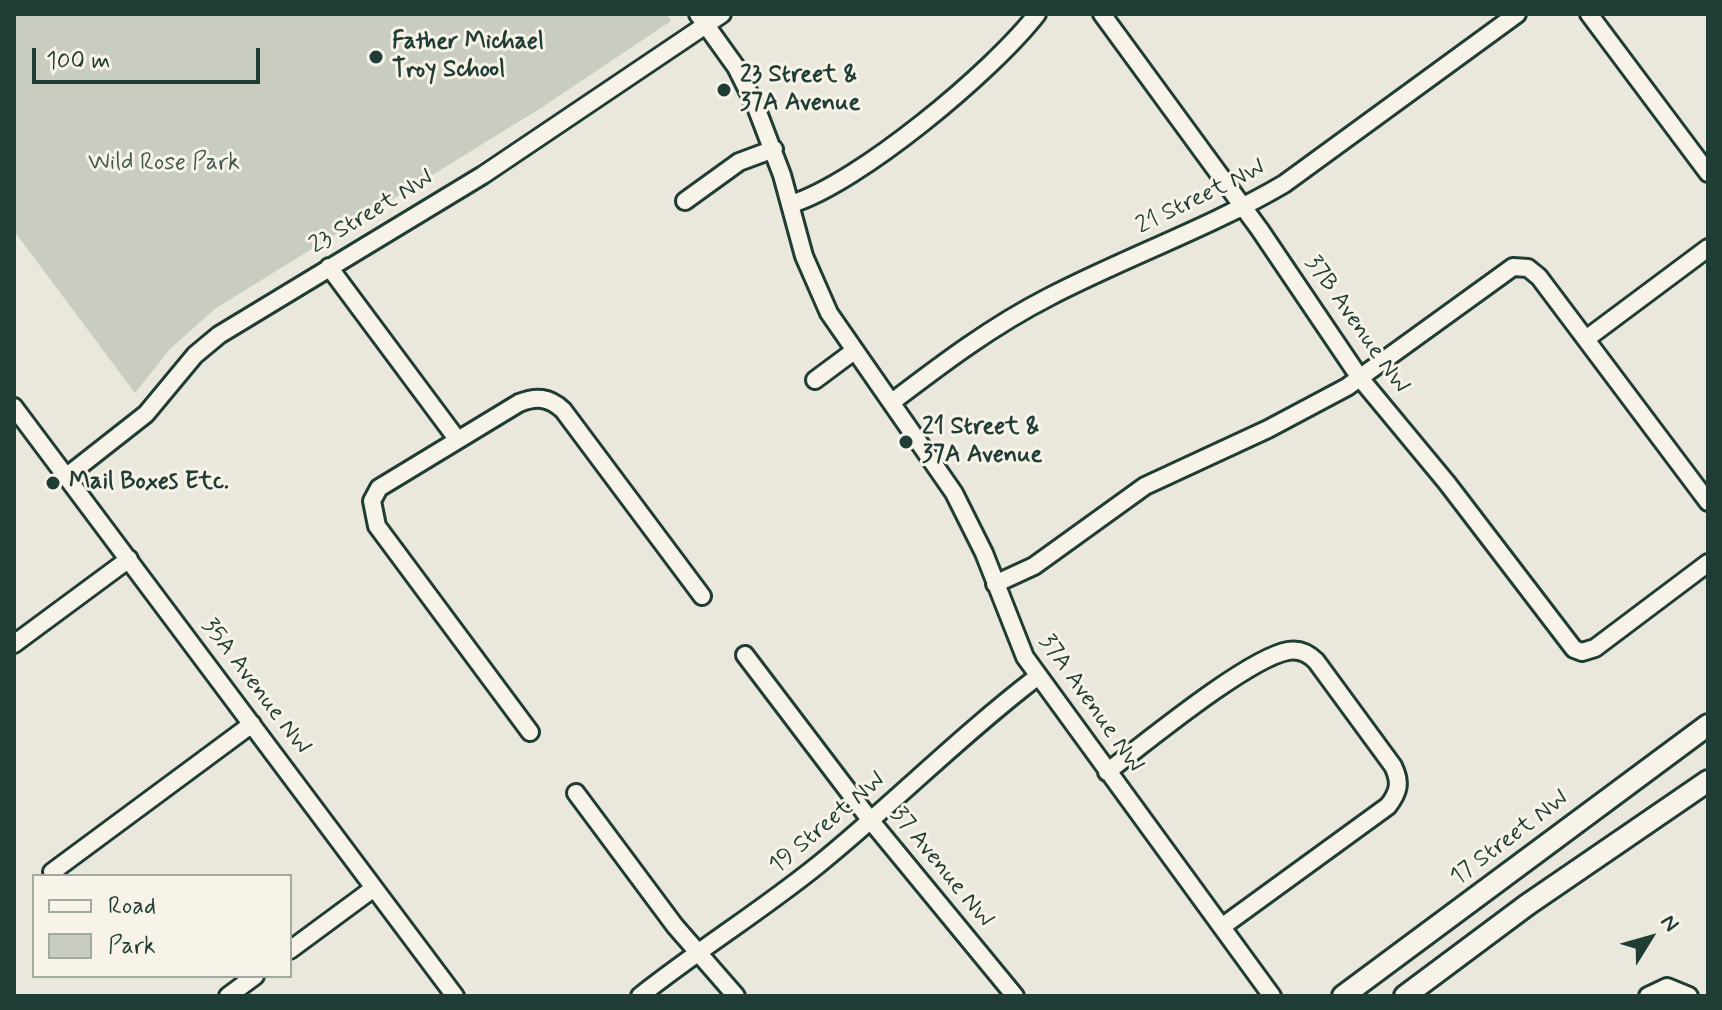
<!DOCTYPE html>
<html>
<head>
<meta charset="utf-8">
<style>
	body { margin:0 }
	#map { position:relative; width:1722px; height:1010px; overflow:hidden; background:#eae8dd; font-family:Mynerve,sans-serif }
	canvas { display:block }
	.frame { position:absolute; inset:0; border:16px solid #1f3d34; pointer-events:none }
	.legend { position:absolute; left:32px; top:874px; width:260px; height:104px; box-sizing:border-box; background:#f7f3e8; border:2px solid #a1aaa0; margin:0; padding:10px 14px; list-style:none; font-size:24px; color:#1f3d34 }
	.legend li { display:flex; align-items:center; gap:16px; height:40px }
	.legend b { width:40px; border:2px solid #a1aaa0 }
	.north { position:absolute; left:1610px; top:898px; width:80px; height:80px; -webkit-text-stroke:6px #f7f3e8; paint-order:stroke; rotate:53deg; font-size:22px; font-weight:700; line-height:32px; text-align:center; color:#1f3d34 }
	.north::after { content:''; display:block; margin:auto; width:28px; height:36px; background:#1f3d34; clip-path:polygon(50% 0,100% 100%,50% 72%,0 100%) }
	.scale { position:absolute; left:32px; top:48px; width:228px; height:36px; box-sizing:border-box; border:4px solid #1f3d34; border-top:0; padding-left:10px; font-size:24px; line-height:28px; white-space:nowrap; color:#1f3d34; -webkit-text-stroke:6px #f7f3e8; paint-order:stroke }
</style>
</head>
<body>
<div id="map">
<canvas width="1722" height="1010"></canvas>
<div class="frame"></div>
<ul class="legend">
<li><b style="height:10px;background:#f7f3e8"></b>Road</li>
<li><b style="height:22px;background:#c8ccc1"></b>Park</li>
</ul>
<div class="north">N</div>
<div class="scale">100 m</div>
</div>
<script>
const context = document.querySelector('canvas').getContext('2d');
context.lineJoin = 'round';
function fill(path, color) {
  context.fillStyle = color;
  context.fill(path, 'evenodd');
}
function stroke(path, color, width, dash) {
  context.strokeStyle = color;
  context.lineWidth = width;
  context.lineCap = dash ? 'butt' : 'round';
  context.setLineDash(dash || []);
  context.stroke(path);
}
function write(font, color, halo, rows, align = 'center') {
  context.font = font + ' Mynerve,sans-serif';
  context.lineWidth = 6;
  context.setLineDash([]);
  context.textBaseline = 'middle';
  context.strokeStyle = halo;
  context.fillStyle = color;
  for (const [text, x, y, turn = 0] of rows) {
    context.save();
    context.translate(x, y);
    context.rotate((+turn || 0) * Math.PI / 180);
    context.textAlign = isNaN(turn) ? turn : align;
    if (halo) context.strokeText(text, 0, 0);
    context.fillText(text, 0, 0);
    context.restore();
  }
}
fill(new Path2D(`
	M14,14H667L671,21L541,108L216,308L170,349L135,393L14,231Z`), '#c8ccc1');
const minor = new Path2D(`
	M698,14L736,67L756,107L782,175L804,256L829,313L954,493L984,553L1025,657L1272,996
	M1102,14L1260,230L1360,378L1447,483L1574,649L1582,652L1595,648L1708,563
	M1589,14L1708,173
	M685,201L739,162L774,149
	M791,204C859,183 992,72 1037,14
	M329,267L457,439
	M1586,339L1708,248
	M815,380L854,351
	M892,402C942,364 992,326 1049,297C1126,257 1209,228 1284,184L1517,14
	M14,407L455,996
	M67,476L146,414L195,355L219,335L483,175L722,14
	M995,584L1034,566L1145,486L1268,429L1347,387L1513,267L1528,268L1539,277L1708,502
	M14,644L129,559
	M745,655L871,821L1015,996
	M530,732L377,526L372,501L379,488L519,403C536,396 549,397 563,410L702,596
	M1107,772C1144,744 1248,658 1288,651C1299,649 1308,653 1316,661L1393,766C1401,782 1399,792 1388,806L1223,926
	M576,793L675,926L736,996
	M52,872L252,724
	M290,950L374,888
	M228,996L255,976
	M640,996C698,950 761,911 818,865C893,804 960,736 1037,677
	M1648,996L1667,987L1689,996`);
const major = new Path2D(`
	M1343,996L1708,725
	M1405,996L1527,905L1708,781`);
stroke(minor, '#1f3d34', 22);
stroke(major, '#1f3d34', 26);
stroke(minor, '#f7f3e8', 16);
stroke(major, '#f7f3e8', 20);
for (const [x, y, r, color] of [
	[376,57,8,"#1f3d34"],
	[724,90,8,"#1f3d34"],
	[906,442,8,"#1f3d34"],
	[53,483,8,"#1f3d34"]
]) {
  const dot = new Path2D();
  dot.arc(x, y, r, 0, 2 * Math.PI);
  context.fillStyle = color;
  context.fill(dot);
  stroke(dot, '#f7f3e8', 3);
}
write('bold 24px', '#1f3d34', '#f7f3e8', [
	["Father Michael",392,43],
	["Troy School",392,71],
	["23 Street &",740,76],
	["37A Avenue",740,104],
	["21 Street &",922,428],
	["37A Avenue",922,456],
	["Mail Boxes Etc.",69,483]
], 'left');
write('24px', '#415a50', '#f7f3e8', [
	["Wild Rose Park",164,164]
]);
write('24px', '#1f3d34', '#f7f3e8', [
	["21 Street NW",1201,198,-26],
	["23 Street NW",372,213,-31],
	["37B Avenue NW",1356,325,55],
	["35A Avenue NW",255,687,53],
	["37A Avenue NW",1090,704,55],
	["19 Street NW",828,824,-40],
	["17 Street NW",1510,839,-37],
	["37 Avenue NW",941,868,51]
]);
</script>
</body>
</html>
